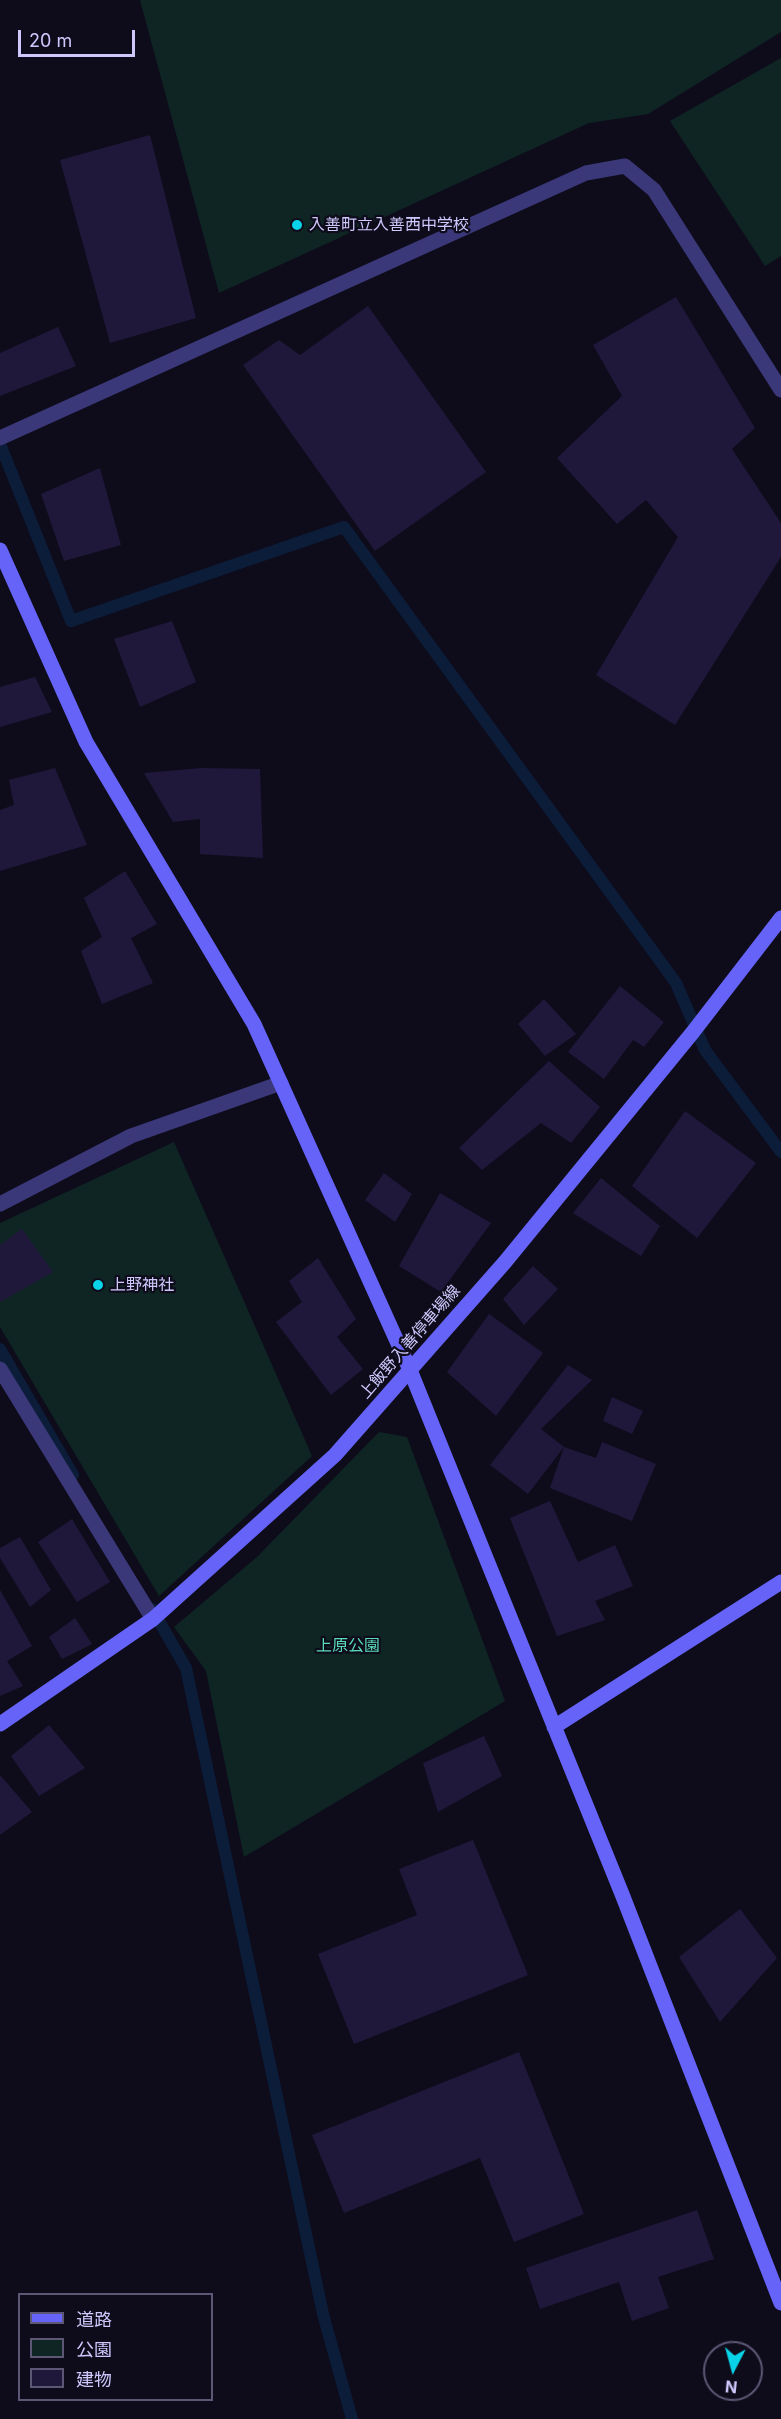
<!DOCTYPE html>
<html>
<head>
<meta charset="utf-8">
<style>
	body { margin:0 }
	#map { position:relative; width:781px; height:2419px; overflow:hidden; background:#0e0c1b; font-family:Inter,"Noto Sans JP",sans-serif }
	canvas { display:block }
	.legend { position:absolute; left:18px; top:2293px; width:195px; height:108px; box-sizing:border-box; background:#0e0c1b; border:2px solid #5b5775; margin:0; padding:8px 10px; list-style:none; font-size:18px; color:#cec8fd }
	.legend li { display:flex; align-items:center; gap:12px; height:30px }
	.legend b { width:30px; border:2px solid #5b5775 }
	.north { position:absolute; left:703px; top:2341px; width:60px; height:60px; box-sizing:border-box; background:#0e0c1b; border:2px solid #5b5775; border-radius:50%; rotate:186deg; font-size:16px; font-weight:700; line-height:24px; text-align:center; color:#cec8fd }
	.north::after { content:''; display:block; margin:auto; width:21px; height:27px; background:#09d3e8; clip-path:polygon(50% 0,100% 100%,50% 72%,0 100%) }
	.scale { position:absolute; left:18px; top:30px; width:117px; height:27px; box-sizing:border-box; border:3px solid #cec8fd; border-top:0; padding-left:8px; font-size:18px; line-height:21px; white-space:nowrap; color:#cec8fd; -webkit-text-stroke:4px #0e0c1b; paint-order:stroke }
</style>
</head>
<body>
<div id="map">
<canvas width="781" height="2419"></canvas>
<ul class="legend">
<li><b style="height:8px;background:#6663f9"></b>道路</li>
<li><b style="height:16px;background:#0f2524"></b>公園</li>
<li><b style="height:16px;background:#1f183b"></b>建物</li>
</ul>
<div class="north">N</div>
<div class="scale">20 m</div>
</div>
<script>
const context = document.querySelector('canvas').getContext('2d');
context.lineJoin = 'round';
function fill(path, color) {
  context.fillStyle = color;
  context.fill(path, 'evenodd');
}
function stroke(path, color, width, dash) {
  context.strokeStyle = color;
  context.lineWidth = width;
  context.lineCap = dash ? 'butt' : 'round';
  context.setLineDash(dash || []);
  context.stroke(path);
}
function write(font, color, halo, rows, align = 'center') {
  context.font = font + ' Inter,"Noto Sans JP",sans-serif';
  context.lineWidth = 4.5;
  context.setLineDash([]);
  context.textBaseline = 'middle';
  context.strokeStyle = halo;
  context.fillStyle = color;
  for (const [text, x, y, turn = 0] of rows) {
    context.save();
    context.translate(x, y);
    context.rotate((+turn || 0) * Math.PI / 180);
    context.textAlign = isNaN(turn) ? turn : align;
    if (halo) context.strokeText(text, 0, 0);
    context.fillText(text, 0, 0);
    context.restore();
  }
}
fill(new Path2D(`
	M140,0H781V32L648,114L589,123L219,293Z
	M781,58V256L765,266L670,121Z
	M174,1142L312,1456L159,1596L0,1327V1223Z
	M379,1432L407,1437L505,1701L244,1857L206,1671L174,1627L257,1557Z`), '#0f2524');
stroke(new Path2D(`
	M0,444L71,621L344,527L676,983L705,1050L781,1152
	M0,1349L73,1475
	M152,1609L186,1668L323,2314L352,2419`), '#0c1d3a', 12);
fill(new Path2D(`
	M150,135L196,318L110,343L60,160Z
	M676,297L755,428L732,449L781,523V557L675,725L596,675L678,537L646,500L617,524L557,458L622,396L593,345Z
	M368,306L486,472L375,551L243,365L279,340L300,355Z
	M58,327L76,366L0,396V353Z
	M100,468L121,545L64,561L41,494Z
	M172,621L196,682L140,707L114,639Z
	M35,677L52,712L0,727V687Z
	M55,768L87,845L0,871V810L14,805L9,780Z
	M201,768L260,769L263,858L200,854V819L173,822L144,773Z
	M125,871L157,924L131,938L153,983L102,1004L81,951L102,937L84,898Z
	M620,986L664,1022L644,1047L633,1040L604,1079L568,1052Z
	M544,999L576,1034L545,1056L518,1024Z
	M549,1061L600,1107L571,1143L541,1123L482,1170L459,1148Z
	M685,1111L756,1163L697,1238L632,1186Z
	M384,1173L412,1194L395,1222L365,1200Z
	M601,1178L660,1226L641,1256L573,1213Z
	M440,1193L491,1223L441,1292L399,1266Z
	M22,1229L53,1272L0,1302V1245Z
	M318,1258L356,1319L337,1337L363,1369L331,1395L276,1322L302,1302L289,1281Z
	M533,1266L558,1289L524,1325L503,1299Z
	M489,1314L543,1353L496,1416L447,1372Z
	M568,1365L592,1380L541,1429L564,1447L528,1494L490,1465Z
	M612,1397L643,1411L632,1434L603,1421Z
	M602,1442L656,1464L632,1521L550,1488L564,1447L596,1458Z
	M550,1501L578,1562L615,1545L633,1586L595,1601L605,1620L557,1636L510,1518Z
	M72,1519L110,1582L77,1602L38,1542Z
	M20,1537L51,1590L30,1607L0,1558V1548Z
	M0,1590L32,1646L7,1661L23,1686L0,1696Z
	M75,1618L92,1644L62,1659L49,1637Z
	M49,1725L85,1768L39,1796L11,1756Z
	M484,1736L502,1776L438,1812L423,1763Z
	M0,1775L32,1812L0,1835Z
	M473,1840L528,1975L354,2044L318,1954L417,1915L399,1869Z
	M740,1909L777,1958L720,2022L679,1957Z
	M519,2052L584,2214L514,2242L480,2158L344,2213L312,2135Z
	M697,2210L714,2259L658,2277L669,2308L632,2321L619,2282L540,2309L526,2268Z`), '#1f183b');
stroke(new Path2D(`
	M0,438L586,173L625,166L654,190L781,390
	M0,1204L131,1136L281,1083
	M0,1369L153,1619`), '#3a3879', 15);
stroke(new Path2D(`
	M0,550L86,742L254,1024L410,1370L622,1894L781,2303
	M0,1724L153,1619L335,1455L505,1262L693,1032L781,918
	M554,1727L781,1582`), '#6663f9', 15);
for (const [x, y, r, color] of [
	[297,225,6,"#09d3e8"],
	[98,1285,6,"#09d3e8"]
]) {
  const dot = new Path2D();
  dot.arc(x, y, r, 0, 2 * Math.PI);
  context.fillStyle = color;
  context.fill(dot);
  stroke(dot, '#0e0c1b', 2);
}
write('16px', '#cec8fd', '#0e0c1b', [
	["入善町立入善西中学校",309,225],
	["上野神社",110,1285]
], 'left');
write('16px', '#cec8fd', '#0e0c1b', [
	["上飯野入善停車場線",410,1342,-49]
]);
write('16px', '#58d9b8', '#0e0c1b', [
	["上原公園",348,1646]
]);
</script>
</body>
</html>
